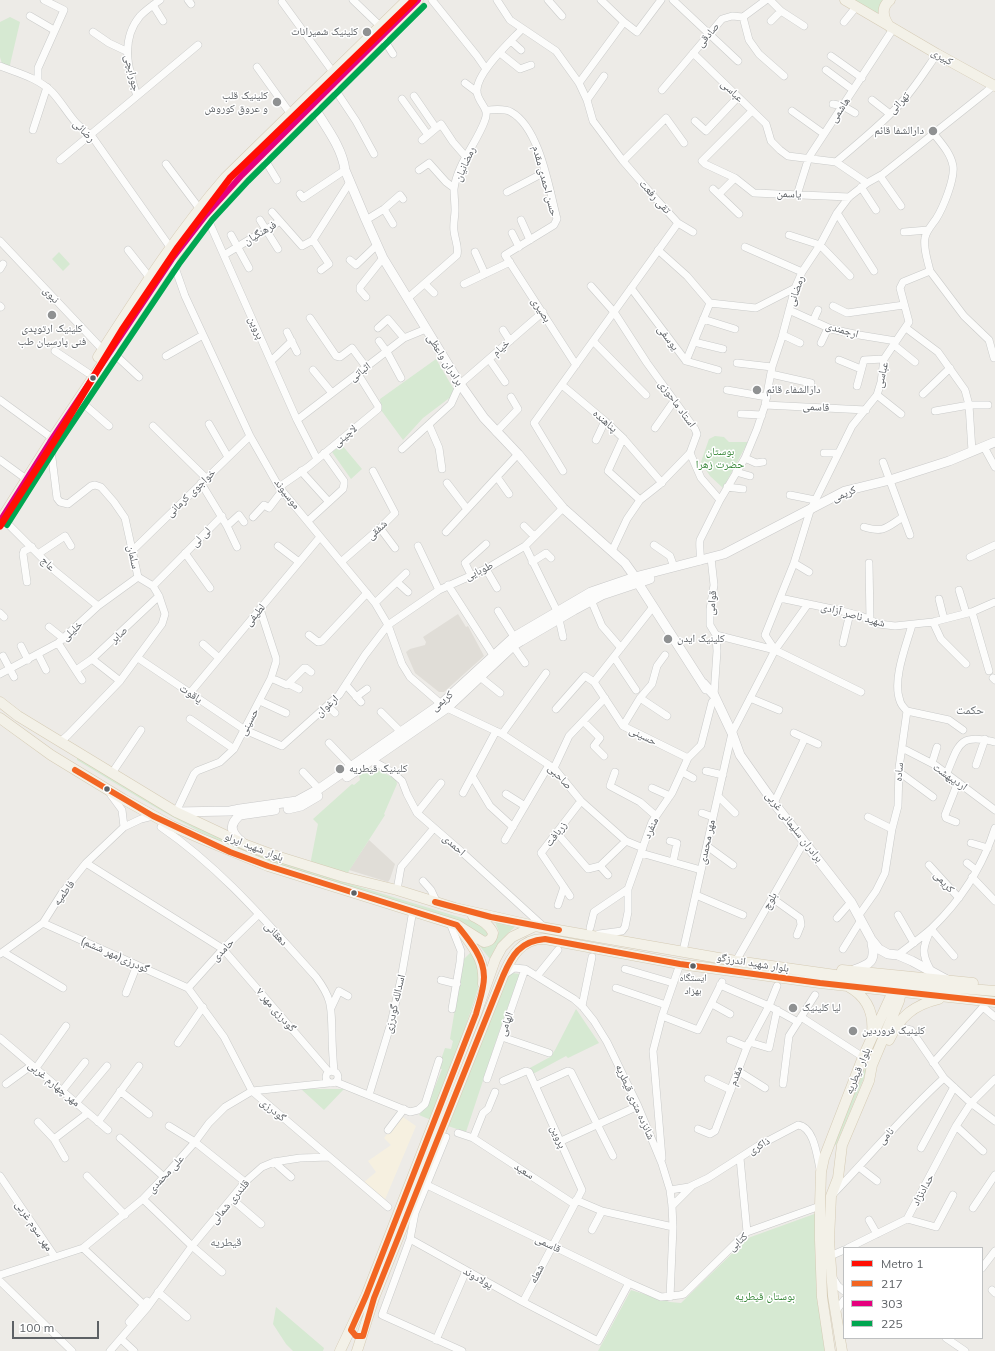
<!DOCTYPE html>
<html>
<head>
<meta charset="utf-8">
<style>
	body { margin:0 }
	#map { position:relative; width:995px; height:1351px; overflow:hidden; background:#edebe7; font-family:Mulish,sans-serif }
	canvas { display:block }
	.legend { position:absolute; left:843px; top:1247px; width:140px; height:92px; box-sizing:border-box; background:#fff; border:1px solid #bec0c1; margin:0; padding:5px 7px; list-style:none; font-size:12px; color:#5d6165 }
	.legend li { display:flex; align-items:center; gap:8px; height:20px }
	.legend b { width:20px; border:1px solid #bec0c1 }
	.scale { position:absolute; left:12px; top:1321px; width:87px; height:18px; box-sizing:border-box; border:2px solid #5d6165; border-top:0; padding-left:5px; font-size:12px; line-height:14px; white-space:nowrap; color:#5d6165; -webkit-text-stroke:3px #fff; paint-order:stroke }
</style>
</head>
<body>
<div id="map">
<canvas width="995" height="1351"></canvas>
<ul class="legend">
<li><b style="height:5px;background:#ff0f04"></b>Metro 1</li>
<li><b style="height:5px;background:#f26522"></b>217</li>
<li><b style="height:5px;background:#e5007d"></b>303</li>
<li><b style="height:5px;background:#00a651"></b>225</li>
</ul>
<div class="scale">100 m</div>
</div>
<script>
const context = document.querySelector('canvas').getContext('2d');
context.lineJoin = 'round';
function fill(path, color) {
  context.fillStyle = color;
  context.fill(path, 'evenodd');
}
function stroke(path, color, width, dash) {
  context.strokeStyle = color;
  context.lineWidth = width;
  context.lineCap = dash ? 'butt' : 'round';
  context.setLineDash(dash || []);
  context.stroke(path);
}
function write(font, color, halo, rows, align = 'center') {
  context.font = font + ' Mulish,"Noto Naskh Arabic",sans-serif';
  context.lineWidth = 3;
  context.setLineDash([]);
  context.textBaseline = 'middle';
  context.strokeStyle = halo;
  context.fillStyle = color;
  for (const [text, x, y, turn = 0] of rows) {
    context.save();
    context.translate(x, y);
    context.rotate((+turn || 0) * Math.PI / 180);
    context.textAlign = isNaN(turn) ? turn : align;
    if (halo) context.strokeText(text, 0, 0);
    context.fillText(text, 0, 0);
    context.restore();
  }
}
fill(new Path2D(`
	M400,1117H403L416,1126L384,1202L363,1183L376,1172L368,1161L391,1145L384,1138Z`), '#f6f0e0');
fill(new Path2D(`
	M458,614L466,627L468,626L484,656L444,692H439L415,673L406,652L410,649L425,645L426,642L423,637Z
	M369,840L395,864L390,879L388,882L349,870Z`), '#e0ddd7');
fill(new Path2D(`
	M854,0H886L881,18Z
	M10,17L20,22L9,69L2,64L0,57V22Z
	M59,252L70,264L63,271L52,259Z
	M436,359L456,393L423,418L403,440L381,410L380,399Z
	M715,436L724,437L729,442H748L723,488L710,476L701,462L709,439Z
	M342,445L362,469L351,479L332,452Z
	M77,756L189,823L235,845L327,877L472,921L491,931L486,937L459,922L433,912C369,893 304,876 242,851C184,827 130,792 77,760Z
	M370,768H374L396,779L397,784L384,814L385,815L347,874L310,865L318,824L313,819L352,784L354,785L360,780L359,775Z
	M495,922L516,926C504,936 496,945 490,959L474,939L495,941L499,932Z
	M471,952L476,961L478,973V989L457,1052L431,1120L419,1115L428,1104L442,1069L438,1068L445,1048L451,1049L453,1041L450,1039L463,960Z
	M512,973L520,974L503,1020L466,1132L448,1126L457,1105L495,1002L505,977Z
	M892,1005L894,1006L836,1145L833,1144Z
	M576,1009L599,1043L568,1058L566,1056L531,1075L528,1069L550,1057L555,1050Z
	M301,1089H344L324,1110Z
	M817,1213L825,1351H598L631,1290L670,1302L681,1303L748,1238Z
	M276,1307L324,1348L323,1351H293L286,1344L273,1324Z`), '#d6e9d2');
const minor = new Path2D(`
	M188,0L191,4
	M353,0L380,26
	M432,0L477,56L486,69
	M497,0L510,20L556,51L579,83L587,100L593,121L623,161L656,199L678,223L693,232
	M548,0L562,16
	M601,0L624,22L637,32L661,0
	M673,0L738,61
	M770,0L781,11L804,26
	M282,2L333,72
	M153,5L163,21
	M30,16L54,30
	M743,17L749,40L759,54L784,76
	M771,21L781,11
	M844,22L856,7
	M93,32L109,43L126,51
	M381,35L393,54
	M511,41L521,50
	M500,53L520,69L531,65
	M693,53L766,124L771,141L780,150L788,156L836,162L867,183
	M831,56L862,78
	M0,66C18,73 38,78 52,92C66,107 73,125 91,135L170,247
	M257,67L290,113
	M826,70L853,90
	M38,81V68L64,10L44,0
	M465,83L477,92
	M579,83L624,22
	M332,85L356,121L374,154
	M662,90L722,19L732,16L743,17L766,0
	M137,96L198,45
	M414,96L436,128
	M402,99L428,135
	M587,100L604,76
	M872,100L890,114
	M833,104L843,106L855,113
	M487,110C494,110 504,108 511,112C540,128 549,189 557,219L554,225L505,255L576,365
	M752,111L702,161L705,164L735,178L754,193L849,197
	M792,111L824,134
	M695,121L706,131L738,97
	M33,130L47,87
	M422,140L441,124L453,142L466,157
	M262,155L277,180
	M60,160L137,96C128,70 120,40 140,16C146,10 153,5 160,0
	M623,161L666,118L684,143
	M836,162C858,143 881,125 900,104C914,89 925,71 937,54
	M166,164L199,208
	M419,170L429,163L446,182L454,188
	M880,176L901,206
	M861,187L876,210
	M713,189L739,214
	M507,192L545,172
	M300,194L303,198L345,170
	M719,194L735,178
	M797,195L809,157L893,29
	M384,209L393,224
	M272,212L302,246L313,240L350,182
	M837,213L874,271
	M206,215L297,420L317,459
	M260,220L278,249
	M366,220L384,209L400,195L403,199
	M521,220L530,240
	M904,232L928,230
	M512,233L519,247
	M231,235L249,268
	M789,235L820,245L850,276
	M313,240L329,264L321,270
	M0,241L103,350
	M745,247L802,272
	M128,250L150,278
	M658,250L687,276L710,303L756,308L795,288
	M475,252L485,274
	M224,255L280,221
	M172,259L185,296L250,436L279,487L375,603L388,625L402,664L410,677L441,704
	M350,260L356,265L377,245
	M0,269L3,264
	M930,271L964,316L989,340
	M425,284L434,293
	M464,284L510,262
	M591,286L614,312L647,363L695,429L697,434L690,453L659,485L640,500L627,519L612,551
	M631,288L686,361L718,370
	M366,297L360,290V287L383,258
	M408,298L457,255C459,247 455,240 454,231C453,224 455,217 455,210C455,203 454,196 454,189C457,164 477,143 485,120C490,108 478,103 477,92C475,74 510,42 522,29
	M0,306L1,307
	M833,306L847,313L904,305
	M789,310L831,329L859,335L896,341
	M310,318L336,356L340,357L352,348L366,367
	M703,319L735,329
	M813,321L818,310
	M378,328L388,319L404,338
	M906,328L938,352L965,390L969,405L972,451
	M503,330L510,341
	M287,332L297,352
	M783,335L800,343
	M989,340L994,358
	M379,341L387,352L401,378
	M593,341L646,395
	M694,342L723,349
	M821,343L828,328
	M894,345L915,362
	M110,350L139,377
	M55,351L88,373
	M166,356L203,335
	M489,359L505,382
	M839,360L861,369
	M271,361L292,341
	M686,361L710,303
	M737,363L772,367
	M313,370L332,393
	M771,374L811,383
	M562,385L605,421L623,438L662,483
	M857,386L864,360L884,359
	M727,390L767,397
	M923,394L950,368
	M877,395L901,414
	M78,399L109,426
	M0,400L48,435
	M765,405L866,410
	M935,411L969,405H988
	M741,414L762,415
	M297,420L404,338L426,329
	M209,424L228,457
	M429,425L439,448L442,469
	M153,426L206,478
	M655,428L674,401
	M496,432L518,409L511,397
	M623,438L608,471L640,500
	M596,440L605,421
	M50,442L57,498L60,502L68,504L91,486L95,485L101,487L114,502L125,518L138,577L153,586L159,596L165,614L162,624L120,681L68,735L60,742
	M984,447L995,467
	M402,449L451,404L460,384L543,312
	M690,453L701,478L720,500
	M824,453H838
	M745,458L756,463L763,462
	M0,460L22,476
	M883,462L910,535
	M301,471L329,502
	M563,471L534,423L678,223
	M736,472L750,476
	M497,477L509,494
	M201,483L227,526L237,547
	M447,483L467,509
	M279,487L308,467L378,409V406L358,374
	M727,487L743,489
	M790,495L815,500
	M253,517L264,505L269,508L282,491
	M2,518L55,571L98,606
	M308,521L343,489L344,484V481L324,453
	M227,526L239,515L244,522
	M524,526L534,536
	M864,527C884,533 886,528 903,517
	M380,528L395,548
	M446,532L518,454
	M654,545L670,556L674,567
	M278,546L299,562
	M418,546L439,590
	M525,546L557,611
	M132,551L250,436
	M185,553L210,588
	M38,554L65,536L71,546
	M970,557L995,545
	M711,558L714,585L710,609V625L716,635L717,651L714,695
	M700,561C701,554 699,547 700,540L720,500L745,458L757,429L765,405L772,367L782,337L795,288L802,272L820,245L837,213L849,197L867,183L883,174L986,92L993,86
	M341,562L380,528L395,513L373,471
	M532,562L546,553L551,558
	M794,563L809,572
	M869,563L870,620
	M486,569L497,588
	M471,575L465,563L486,544
	M27,582L23,554L24,551L32,547
	M397,582L408,592
	M448,585L493,655
	M153,586L222,516
	M959,590L966,613
	M780,598L842,611L861,616L879,624L895,626L933,622L972,612L995,602
	M939,599L944,619
	M591,600L602,626L621,648
	M375,603L406,573
	M498,611L514,637
	M972,612L989,671
	M0,613L4,617
	M559,619L563,637
	M933,622L941,639L966,664
	M49,627L64,639
	M309,635L318,642L322,641L367,593
	M716,635L775,650L861,692
	M58,643L82,680
	M843,643L850,613
	M203,644L219,658
	M21,646L28,660
	M513,646L525,663
	M775,650L765,635L794,563L810,511L852,426L877,395L881,382L884,359L909,322L900,288L903,282L930,271C928,261 923,249 925,238C926,231 932,225 936,219C943,208 955,179 953,166C951,154 942,144 934,134
	M38,654L46,670
	M3,656L14,677
	M614,657L636,690
	M138,658L245,730L282,746L339,695L365,655L388,625L439,590L486,569L525,546L563,508
	M92,659L120,681
	M76,670L92,659L159,596
	M0,674L58,643L98,606L138,577
	M480,677L500,693
	M271,678L287,685L304,668H306L311,672
	M993,678L995,680
	M594,682L653,607
	M289,684L299,689
	M346,685L361,702
	M190,693L320,537
	M356,697L367,689
	M640,698L667,716
	M750,698L779,710
	M260,701L286,713
	M328,706L335,713
	M447,708L502,734L549,765L554,768L581,801L626,841L643,848
	M556,709L585,676L594,682L623,726L688,758
	M907,711L949,720L963,730
	M381,712L401,732
	M190,719L234,749
	M584,722L600,738L594,746L604,756
	M623,726L640,698L652,684L657,666L665,655
	M794,733L818,744
	M502,734L546,673
	M329,743L351,766
	M902,748L935,765L995,810
	M371,760L382,766L393,773L402,781L407,794L417,813L463,853L544,927
	M932,763L937,747
	M976,765L985,739
	M554,768L569,736L605,698
	M706,771L723,775
	M303,772L319,789
	M615,772L610,786L640,802L656,816
	M682,772L693,778
	M899,772L933,797
	M112,773L141,730
	M947,773C959,744 959,733 995,742
	M472,776L490,806L513,827
	M652,788L670,796
	M463,793L496,731
	M506,794L525,806
	M111,795L122,810L124,827
	M718,796L735,813
	M774,803L805,738
	M176,812L194,774L197,771L220,762L234,749L271,678L276,662V658L260,609
	M417,813L441,783
	M702,813L713,817
	M868,817L892,829
	M956,822L946,818L945,815L958,782
	M161,827C221,868 268,924 316,977C333,1000 331,1007 332,1034C332,1046 333,1059 334,1072
	M557,833L588,869L600,866L626,841
	M505,840L549,765
	M670,841L677,843L673,862
	M971,843L988,848
	M707,846L733,865
	M641,853L701,870
	M86,863L223,949L329,1072
	M967,863L976,870
	M929,865L959,898
	M600,866L608,875
	M972,877L995,901
	M423,881L431,890L437,903
	M397,890L401,867L434,828
	M696,895L743,915
	M570,896L541,853L581,801
	M772,898L800,918L801,925L797,935
	M558,905L564,887
	M859,915L876,891L885,873L892,829L898,806L899,768L907,711C904,708 901,705 900,701C892,680 906,646 912,625
	M898,915L914,943
	M837,918L851,902
	M43,923L188,988L224,1037L252,1091L388,1207
	M450,923L461,951L460,962L452,1009
	M590,928L594,912L628,889
	M931,929L954,956
	M599,934L622,931L625,927L628,912V889L649,830L652,822L672,793L688,758L701,745L712,702
	M843,949L861,920
	M683,951L732,733L775,650L808,604
	M3,952L63,988
	M0,954L43,923L62,893L86,863L124,827L141,819L153,816
	M898,955C909,946 921,938 932,928C960,901 983,866 995,828
	M736,961L804,842
	M625,969L673,983
	M930,969C921,953 923,947 930,931
	M504,975L514,968L525,969L574,999L582,1006L594,1021L607,1042L638,1106L662,1164L670,1190L672,1206L673,1227L670,1297
	M537,976L558,950
	M441,980L457,984
	M720,985L769,1006L798,1022
	M188,988L223,949L259,914
	M616,988L666,1005
	M126,993L137,965
	M712,1004L730,1014
	M582,1006L592,957
	M331,1008L339,991L348,996
	M662,1016L698,1030L722,982
	M801,1017L863,1057
	M893,1032L902,1028L911,1030L944,1078L971,1103L995,1121
	M502,1037L549,1053
	M0,1038L108,1130
	M730,1040L747,1047
	M749,1042L769,1048L777,1010
	M178,1043L203,1007
	M933,1063L983,1007L995,1017
	M36,1068L66,1026
	M326 1077a6 6 0 1 1 12 0a6 6 0 1 1-12 0Z
	M738,1071L765,1088
	M487,1079L525,969
	M708,1079L731,1090
	M503,1081L526,1071L529,1072L582,1190L523,1302
	M336,1082L410,1112L418,1110L425,1104L439,1060
	M6,1084L32,1065
	M783,1084L789,1036L815,995
	M535,1086L568,1071L571,1072L613,1156
	M62,1091L85,1062
	M120,1091L149,1114
	M369,1095L391,1023L401,979L413,910
	M76,1103L107,1066
	M38,1122L54,1139
	M98,1122L139,1066
	M169,1126L195,1142L245,1182
	M956,1126L983,1151
	M698,1129L710,1134L715,1131L747,1047L769,1006L777,986
	M388,1130L404,1109
	M458,1133L473,1138L574,1204
	M446,1137L415,1213L410,1239L382,1315L462,1351
	M120,1138L164,1177
	M473,1138L483,1113L488,1109L495,1092
	M559,1142L638,1106
	M921,1148L954,1087
	M65,1158L54,1139L88,1113
	M662,1158L653,1051L662,1016L680,964
	M740,1158L747,1232
	M274,1162L291,1177
	M859,1167L877,1181
	M0,1176L55,1257
	M87,1176L125,1215
	M427,1185L629,1283L661,1297L680,1295L684,1294L747,1232L820,1206
	M670,1190L689,1187L708,1178L758,1146L798,1125C814,1127 817,1156 820,1169
	M834,1193C871,1155 904,1114 944,1078
	M143,1199L192,1246L222,1272
	M232,1199L261,1224
	M576,1200L602,1211L673,1227
	M672,1206L692,1186
	M973,1208L995,1175
	M907,1219L936,1227L953,1195
	M869,1220L877,1234
	M592,1230L602,1211
	M410,1239L523,1302L598,1341L629,1283
	M83,1248L143,1304
	M848,1248L907,1219L956,1126L971,1103L995,1079
	M830,1256L844,1250
	M982,1268L995,1251
	M0,1275L83,1248L143,1199L164,1177L195,1142L209,1123L225,1107L252,1091L329,1083
	M833,1278L838,1286L844,1291
	M0,1281L72,1351
	M992,1290L995,1293
	M158,1292L187,1317
	M836,1311L844,1300
	M129,1322L147,1301
	M946,1338L965,1351
	M121,1339L134,1351
	M436,1340L466,1271
	M110,1351L147,1308L192,1246L245,1182L262,1167L274,1162L300,1158L329,1157`);
const secondary = new Path2D(`
	M312,104C324,125 342,146 345,170L366,220L383,258L460,384L484,418L518,454L563,508L625,563L635,577
	M638,583L706,689
	M703,683L714,695L732,733L740,755L774,803L851,902L871,939L879,949L888,954L898,955L912,961L947,980
	M347,777L447,708L513,646L521,641L574,610L602,595L650,579
	M288,809L301,806L318,796
	M176,812L230,811L240,809L297,801L319,789L441,704L514,637L591,592L635,577L724,554L845,491L890,480L949,461L995,442
	M242,842C231,833 228,825 240,815L275,810
	M854,970C870,964 876,962 872,943`);
const primary = new Path2D(`
	M845,0L937,54L995,86
	M890,27C883,18 880,8 890,0
	M98,357C138,295 177,233 225,178L407,0
	M0,521L50,442L172,259L206,215L242,175L418,0
	M0,702L18,716L176,812L246,845L273,855L344,877L397,890L455,908L535,926L736,961L885,982L995,991
	M0,718L51,755L123,799L172,826L202,839L268,866L457,925L484,942C490,941 492,939 493,933C489,924 481,920 473,916
	M461,930C474,949 485,959 483,984
	M842,970L973,983
	M849,987C867,997 874,1013 872,1033
	M889,1040C900,1016 914,1005 939,999
	M340,1351L366,1296L476,1014L495,960L502,947L512,937L535,926
	M357,1351L374,1298L503,976C511,957 521,938 545,939L680,964L820,983L995,1002
	M830,1351L822,1297L820,1240V1206L821,1172L824,1158L863,1057L890,998L897,986
	M842,1351L833,1296L829,1240L831,1196L838,1178L842,1145L869,1081L872,1065L899,1001L901,992L900,987`);
stroke(minor, '#c9cac9', 8);
stroke(secondary, '#c9c9c9', 10);
stroke(primary, '#d5cbb5', 11);
stroke(minor, '#fcfcfb', 7);
stroke(secondary, '#fcfcfb', 9);
stroke(primary, '#f3f1e8', 10);
stroke(new Path2D(`
	M75,770L153,816L230,852L268,866L457,925C469,940 484,957 484,977C484,989 479,1002 476,1014L366,1296L351,1330L356,1336H363L374,1298L503,976C512,955 520,941 545,939L680,964L820,983L995,1002
	M435,902L491,917L559,930`), '#f26522', 6);
stroke(new Path2D(`
	M0,521L50,442L172,259L206,215L242,175L418,0`), '#e5007d', 6);
stroke(new Path2D(`
	M7,525L57,446L179,264L212,220L248,181L424,6`), '#00a651', 6);
stroke(new Path2D(`
	M0,526L55,440L122,330L178,247L230,178L414,0`), '#ff0f04', 7);
for (const [x, y, r, color] of [
	[367,32,5,"#8f9192"],
	[277,102,5,"#8f9192"],
	[933,131,5,"#8f9192"],
	[52,315,5,"#8f9192"],
	[93,378,3.5,"#5d6165"],
	[757,390,5,"#8f9192"],
	[668,639,5,"#8f9192"],
	[340,769,5,"#8f9192"],
	[107,789,3.5,"#5d6165"],
	[354,893,3.5,"#5d6165"],
	[693,966,3.5,"#5d6165"],
	[793,1008,5,"#8f9192"],
	[853,1031,5,"#8f9192"]
]) {
  const dot = new Path2D();
  dot.arc(x, y, r, 0, 2 * Math.PI);
  context.fillStyle = color;
  context.fill(dot);
  stroke(dot, '#fff', 1.5);
}
write('10px', '#5d6165', '#fff', [
	["ایستگاه",693,978],
	["بهزاد",693,991]
]);
write('11px', '#5d6165', '#fff', [
	["کلینیک شمیرانات",358,32,"right"],
	["کلینیک قلب",268,96,"right"],
	["و عروق کوروش",268,109,"right"],
	["دارالشفا قائم",924,131,"right"],
	["کلینیک ارتوپدی",52,329,"center"],
	["فنی پارسیان طب",52,342,"center"],
	["دارالشفاء قائم",766,390],
	["کلینیک ایدن",677,639],
	["کلینیک قیطریه",349,769],
	["لیا کلینیک",802,1008],
	["کلینیک فروردین",862,1031]
], 'left');
write('11px', '#5d6165', '#fff', [
	["صادقی",708,35,-49],
	["کبیری",942,57,30],
	["جورابچی",132,73,77],
	["عباسی",732,91,44],
	["تهرانی",899,103,-47],
	["هاشمی",840,110,-56],
	["رضائی",84,131,46],
	["رمضانیان",465,164,-66],
	["حسن احمدی مقدم",545,181,75],
	["یاسمن",789,194,2],
	["تقی رفعت",655,197,48],
	["فرهنگیان",260,233,-31],
	["رمضانی",796,291,-71],
	["نبوی",51,295,47],
	["بصیری",541,310,57],
	["پروین",256,328,66],
	["ارجمندی",842,330,16],
	["یوسفی",668,338,53],
	["خیام",501,348,-41],
	["برادران واعظی",445,360,58],
	["اثباتی",360,372,-37],
	["عباسی",882,375,-77],
	["استاد ماحوزی",677,404,54],
	["قاسمی",816,407,3],
	["پناهنده",605,421,41],
	["لاچینی",345,436,-40],
	["خواجوی کرمانی",191,493,-44],
	["موسیوند",287,494,52],
	["کریمی",844,494,-22],
	["شفقی",377,530,-43],
	["لی لی",201,537,-45],
	["سلمان",133,557,78],
	["عاج",48,564,46],
	["طوبایی",479,571,-25],
	["قوامی",712,603,-84],
	["لطیفی",255,615,-50],
	["شهید ناصر آزادی",853,615,15],
	["خلیلی",72,631,-43],
	["صابر",119,635,-43],
	["یاقوت",191,694,34],
	["کریمی",442,701,-40],
	["ارغوان",327,706,-43],
	["حسینی",249,722,-62],
	["حسینی",643,736,27],
	["ساده",899,772,-85],
	["صاحبی",560,777,47],
	["اردیبهشت",950,777,35],
	["برادران سلیمانی غربی",794,827,52],
	["منفرد",651,828,-65],
	["زربافت",556,834,-53],
	["مهر محمدی",707,842,-78],
	["احمدی",454,845,42],
	["بلوار شهید ایرلو",254,847,21],
	["کریمی",944,882,48],
	["فاطمیه",64,893,-53],
	["بلوچ",770,901,-60],
	["دهقانی",276,934,47],
	["حامدی",223,950,-46],
	["گودرزی(مهر ششم)",115,955,24],
	["بلوار شهید اندرزگو",753,963,9],
	["اسدالله گودرزی",395,1004,-77],
	["گودرزی مهر ۷",276,1010,49],
	["الهامی",506,1024,-71],
	["بلوار قیطریه",858,1071,-67],
	["مقدم",736,1076,-70],
	["مهر چهارم غربی",54,1084,40],
	["شانزده متری قیطریه",635,1102,66],
	["گودرزی",273,1110,40],
	["نامی",886,1136,-48],
	["پروین",558,1137,66],
	["ذاکری",759,1146,-31],
	["سعید",524,1171,33],
	["علی محمدی",166,1174,-47],
	["حدادنژاد",923,1190,-62],
	["قلندری شمالی",230,1202,-50],
	["مهر سوم غربی",34,1226,56],
	["کتابی",738,1242,-42],
	["قاسمی",548,1244,26],
	["شعله",537,1274,-63],
	["پولادوند",478,1278,29]
]);
write('11px', '#348535', '#fff', [
	["بوستان",720,452],
	["حضرت زهرا",720,465],
	["بوستان قیطریه",765,1297]
]);
write('12px', '#6e7377', '#fff', [
	["حکمت",970,710],
	["قیطریه",226,1242]
]);
</script>
</body>
</html>
